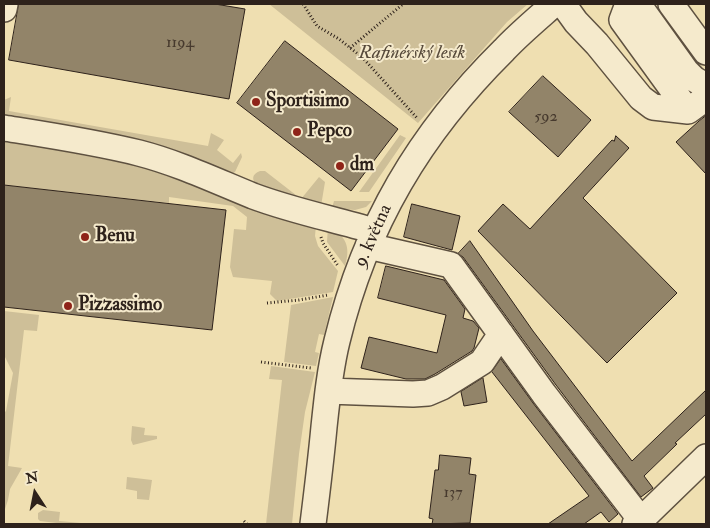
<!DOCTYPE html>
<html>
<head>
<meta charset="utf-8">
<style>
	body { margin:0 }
	#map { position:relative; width:710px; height:528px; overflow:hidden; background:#efdfb1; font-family:"IM FELL Double Pica",serif }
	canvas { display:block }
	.frame { position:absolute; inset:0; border:5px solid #2e221b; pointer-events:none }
	.north { position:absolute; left:10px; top:468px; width:50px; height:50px; -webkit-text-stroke:4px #f5eacc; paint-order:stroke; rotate:349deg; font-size:14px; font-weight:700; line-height:20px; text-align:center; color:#2e221b }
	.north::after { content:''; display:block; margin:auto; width:18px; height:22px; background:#2e221b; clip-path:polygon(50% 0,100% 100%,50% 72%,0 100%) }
</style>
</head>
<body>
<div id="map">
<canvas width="710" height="528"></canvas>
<div class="frame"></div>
<div class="north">N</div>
</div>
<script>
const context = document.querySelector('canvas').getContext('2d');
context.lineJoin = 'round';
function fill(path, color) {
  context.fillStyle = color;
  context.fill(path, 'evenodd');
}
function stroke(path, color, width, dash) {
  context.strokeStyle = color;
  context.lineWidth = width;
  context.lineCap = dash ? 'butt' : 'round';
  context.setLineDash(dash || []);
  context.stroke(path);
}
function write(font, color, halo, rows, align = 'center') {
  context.font = font + ' "IM FELL Double Pica",serif';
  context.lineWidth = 4;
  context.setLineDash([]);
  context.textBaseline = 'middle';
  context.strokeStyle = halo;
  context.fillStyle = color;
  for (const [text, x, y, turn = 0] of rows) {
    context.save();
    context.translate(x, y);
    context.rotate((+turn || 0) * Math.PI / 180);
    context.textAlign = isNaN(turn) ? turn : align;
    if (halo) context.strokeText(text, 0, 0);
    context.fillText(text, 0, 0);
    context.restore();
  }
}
fill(new Path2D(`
	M269,4H528L507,22L418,123Z
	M11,97L9,111L208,146L211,133L224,140L217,150L233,163L241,153L242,157L235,172L232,174L10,120L4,115V100Z
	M400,135L406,138L369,192H359Z
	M4,140L139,166L232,198L316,225L315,236L318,246L338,271L333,292L277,301L270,294L272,281L233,277L230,267L234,229L246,230L247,217L233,206L169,197V203L5,185V180L4,179Z
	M260,171H265L301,199L319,177L325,182L321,206L257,186C251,179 252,174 260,171Z
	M334,201H372L366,207L355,210L332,208Z
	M328,226C346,236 351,246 345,266L327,242Z
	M333,297L324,335L319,334L315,352L319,353L316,366L284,362L291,305Z
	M4,311L39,315L37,331L24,330L8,466L22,468L10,489L8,500L4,512V413L6,411L13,373L4,355Z
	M271,366L315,372L305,412L299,454L292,524H266L282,380L269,379Z
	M132,426L145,428L144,435L157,436V439L133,445L131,440Z
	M127,477L152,480L149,500L137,499V491L126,489Z
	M43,510L60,512L59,521L92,524H65L40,521L38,519V513Z`), '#cebf98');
const building = new Path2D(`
	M19,4H215L245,9L229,99L9,60Z
	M285,41L398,129L351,191L237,103Z
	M543,76L591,120L558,157L509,112Z
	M706,116V174L676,142L699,121Z
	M616,136L629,148L583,198L677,293L607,363L478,231L503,204L530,229L612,140L614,141Z
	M4,185L226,210L212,330L4,307Z
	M412,204L460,216L452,250L404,237Z
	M470,241L533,331L632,461L706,390V414L675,443L677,444L644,476L653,488L641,497L556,385L463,257L458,254Z
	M386,266L444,280L465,309L463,318L473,321L479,328L474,348L472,351L435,374L425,379H406L361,368L369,337L437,353L446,315L378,298Z
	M501,359L533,403L618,514L609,522L601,512L584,524H548L589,496L492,372Z
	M483,378L487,402L464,406L461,392Z
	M440,455L471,458L469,474L476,475L470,523L432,524L433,519L429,518L435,470H438Z`);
fill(building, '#928469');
stroke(building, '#2e221b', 1);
const minor = new Path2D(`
	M563,4L576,22L597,44L641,98L653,107L688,111L706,98
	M628,4L622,20L688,111
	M638,4L686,71L694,79L706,86
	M671,4L706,52
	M4,9L5,4
	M4,128C48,135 95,142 139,153C178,163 216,181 253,196C293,211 334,219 374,231
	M368,246L451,265L544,394L641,520
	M328,391L413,394L428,393L442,387L482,362L501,334
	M313,524C317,492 321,459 324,427C327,398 330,369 337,341C365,225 420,133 504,50C519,34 537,19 554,4
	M635,524L641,520L706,457`);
stroke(minor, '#5e5140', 28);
stroke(new Path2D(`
	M303,4L317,26L339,39L363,58L418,119
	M350,48L403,4
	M321,237L323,243L338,266
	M267,303L299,300L328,295
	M261,362L311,368
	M244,521L247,524`), '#2e221b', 3, [1, 2.5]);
stroke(minor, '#f5eacc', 25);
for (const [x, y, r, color] of [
	[256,102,5,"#8f2418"],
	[297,132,5,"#8f2418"],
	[340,166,5,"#8f2418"],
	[85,237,5,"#8f2418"],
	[68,306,5,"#8f2418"]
]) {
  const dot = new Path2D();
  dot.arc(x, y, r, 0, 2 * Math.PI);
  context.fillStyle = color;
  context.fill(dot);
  stroke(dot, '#f5eacc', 2);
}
write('16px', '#473a2e', null, [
	["1194",180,44],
	["592",546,118],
	["137",453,494]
]);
write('italic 19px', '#56493a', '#f5eacc', [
	["Rafinérský lesík",412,54]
]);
write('bold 19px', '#2e221b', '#f5eacc', [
	["Sportisimo",266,102],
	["Pepco",307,132],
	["dm",350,166],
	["Benu",95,237],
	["Pizzassimo",78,306]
], 'left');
write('19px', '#2e221b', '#f5eacc', [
	["9. května",374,236,-66]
]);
</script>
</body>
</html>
